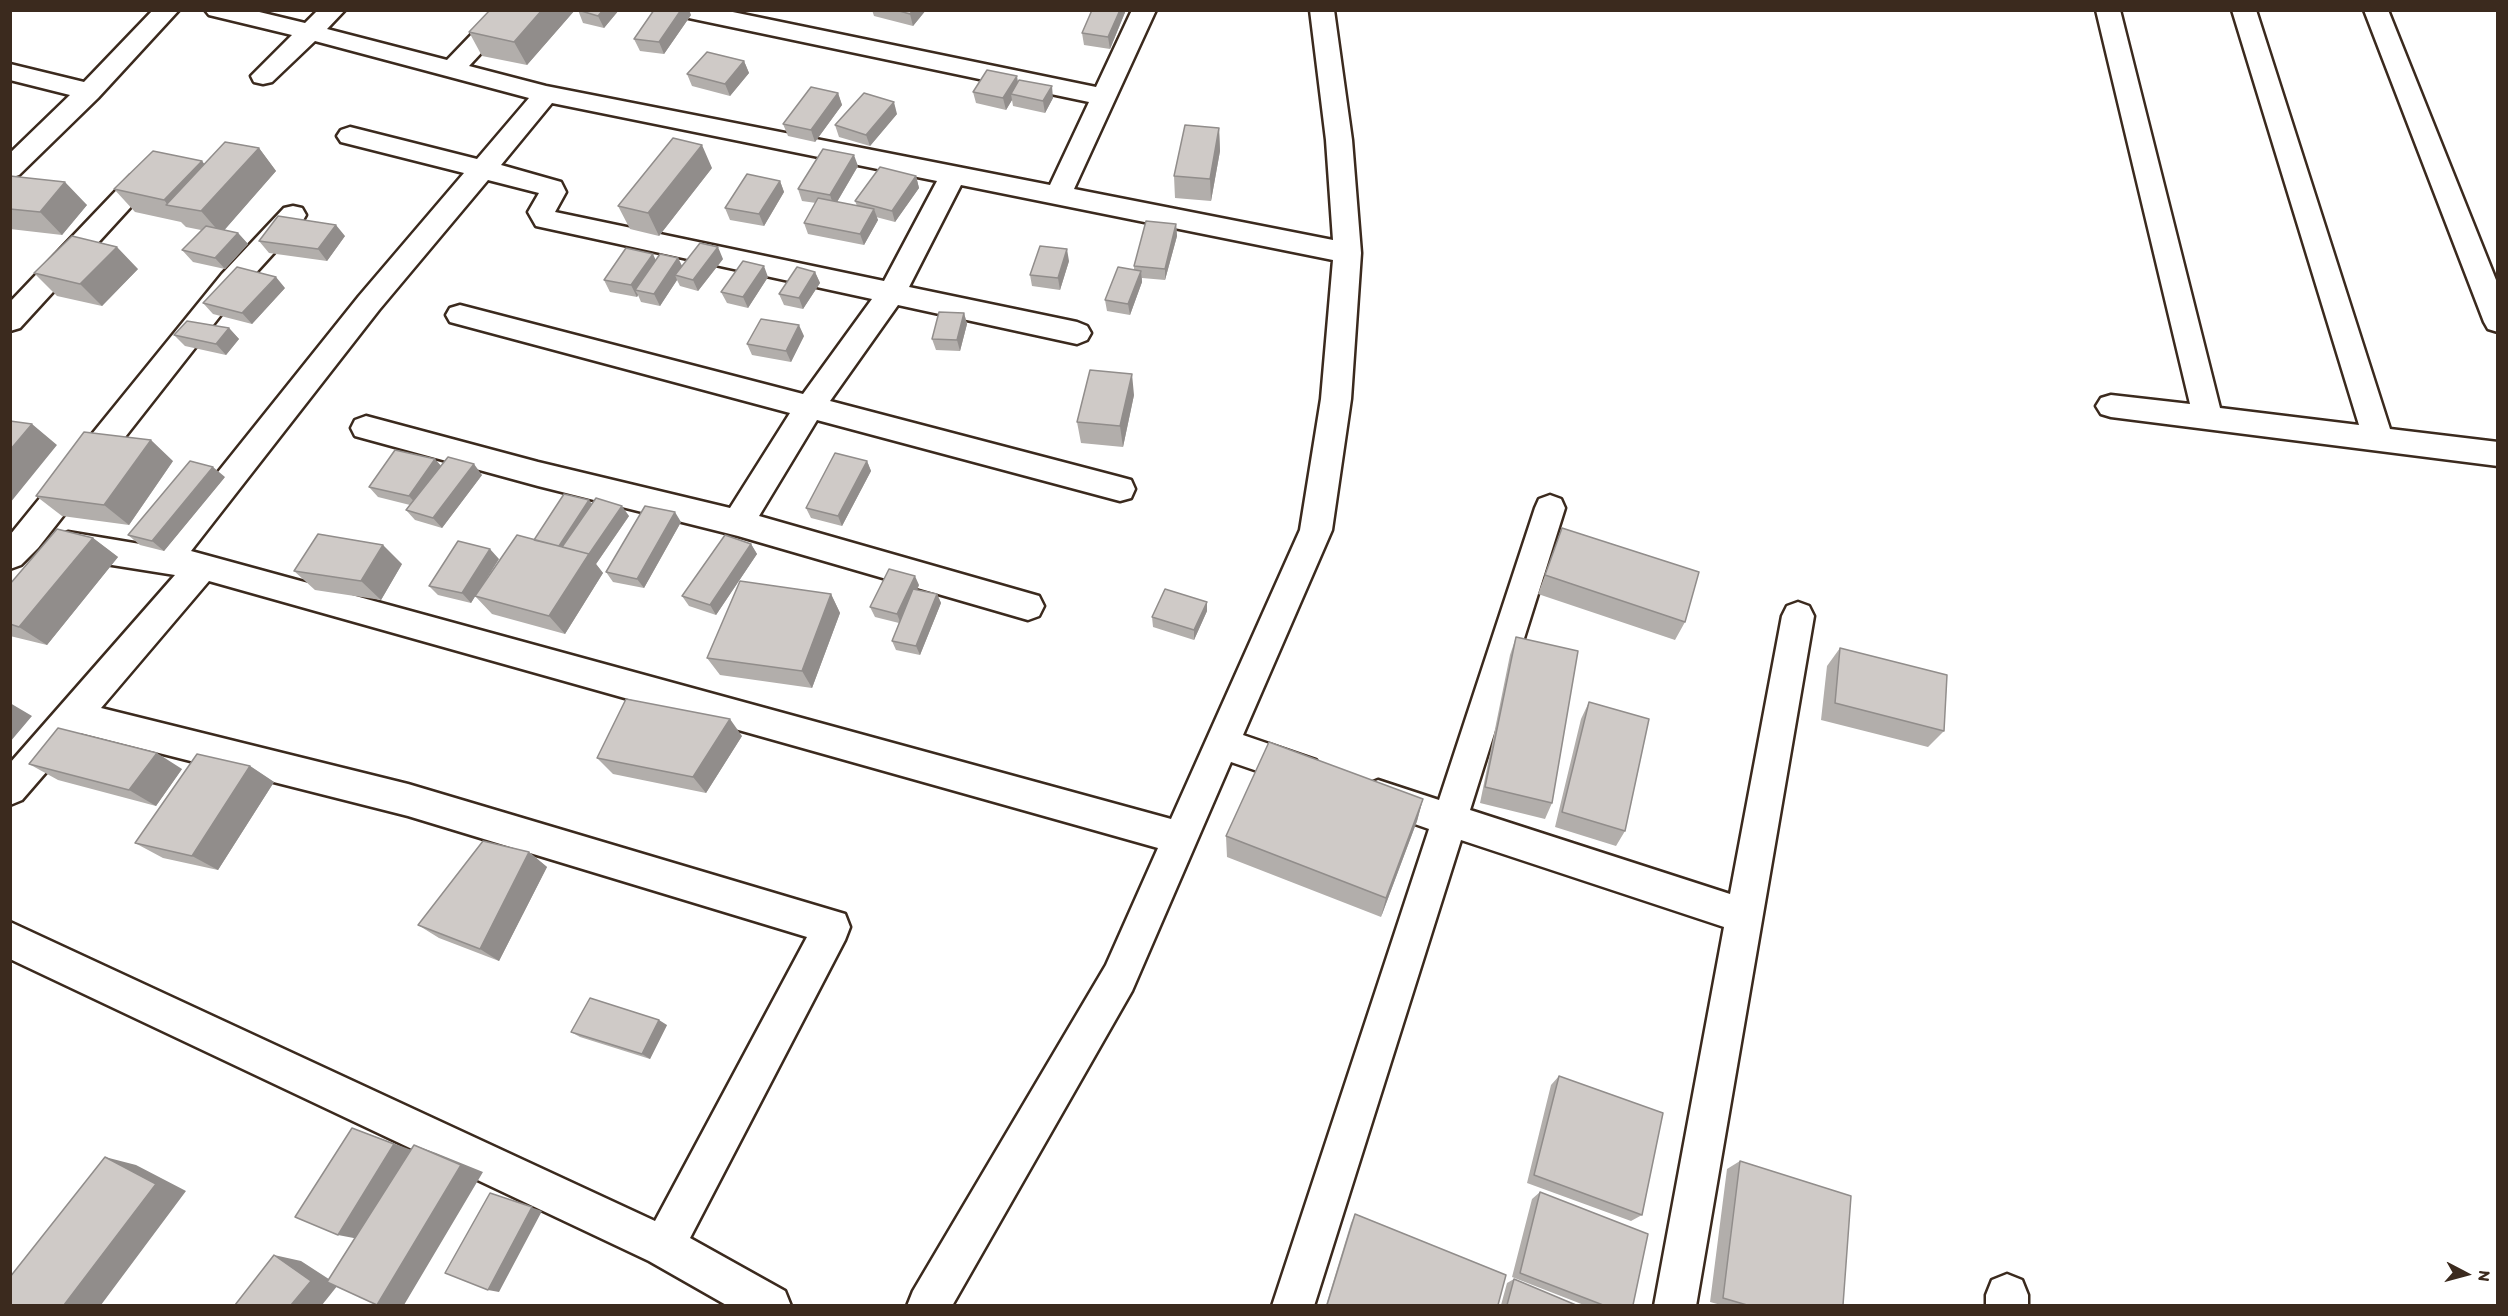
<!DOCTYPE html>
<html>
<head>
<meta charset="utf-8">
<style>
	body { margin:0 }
	#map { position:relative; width:2508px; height:1316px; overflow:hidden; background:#fff; font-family:Itim,sans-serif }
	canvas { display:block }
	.frame { position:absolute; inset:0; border:12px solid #3b2a1e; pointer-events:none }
	.north { position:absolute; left:2436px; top:1244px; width:60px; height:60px; -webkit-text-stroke:4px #fff; paint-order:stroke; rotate:96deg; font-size:16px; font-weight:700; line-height:24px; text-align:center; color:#3b2a1e }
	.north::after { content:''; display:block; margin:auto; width:21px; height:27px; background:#3b2a1e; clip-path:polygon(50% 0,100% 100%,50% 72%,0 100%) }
</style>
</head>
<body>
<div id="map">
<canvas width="2508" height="1316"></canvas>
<div class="frame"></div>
<div class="north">N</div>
</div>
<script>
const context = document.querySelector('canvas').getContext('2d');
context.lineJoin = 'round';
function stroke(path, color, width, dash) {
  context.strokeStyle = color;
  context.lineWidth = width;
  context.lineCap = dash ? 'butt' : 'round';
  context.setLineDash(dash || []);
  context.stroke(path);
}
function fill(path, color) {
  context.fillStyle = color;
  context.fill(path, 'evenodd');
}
const minor = new Path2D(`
	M153,10H179L98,98L19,175L10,178V153L70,95L10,80V64L84,82Z
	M205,10H251L305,23L318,10H345L327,29L447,60L495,10H521L469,66L546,86L1050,185L1089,102L684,17L676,15L672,10H723L1096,87L1132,10H1156L1074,189L1333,240L1326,140L1310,10H1334L1352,140L1361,253L1351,399L1332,530L1243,735L1316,760L1321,771L1316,782L1304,787L1231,762L1132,991L952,1306H907L913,1291L1106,965L1158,848L209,581L101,708L408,784L845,914L850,927L845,940L690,1238L785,1291L791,1306H728L649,1261L10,959V922L655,1221L807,937L408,816L80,733L22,800L10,805V763L175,575L68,558L57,554L52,545L57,536L68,532L158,547L359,296L464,173L341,142L337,136L341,130L350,127L477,159L529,98L315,41L272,82L263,84L254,82L251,76L292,35L209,15ZM552,103L937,181L884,281L555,212L566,192L561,182L501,165ZM488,180L539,193L528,212L536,226L872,299L803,394L460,305L450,308L446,315L450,322L790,413L730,508L538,462L366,416L355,420L351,428L355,436L538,486L738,536L1028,620L1039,616L1044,606L1039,596L759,516L817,420L1120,501L1131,498L1135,489L1131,480L1120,477L830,401L898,305L1077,344L1087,340L1091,333L1087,326L1077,322L909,287L961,185L1333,260L1321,399L1300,530L1171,819L191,551L379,310Z
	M2096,10H2120L2220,408L2359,425L2232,10H2256L2390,429L2498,442V466L2111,417L2101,414L2096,406L2101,398L2111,395L2190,404Z
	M2364,10H2388L2498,285V332L2488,329L2484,322Z
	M140,172L149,175L153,181L149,187L20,328L10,331V302L131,175Z
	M293,206L302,208L306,215L302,222L242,288L38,548L21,565L10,569V535L222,274L284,208Z
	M1550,495L1561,499L1565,508L1470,810L1730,894L1782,616L1787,606L1798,602L1809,606L1814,616L1696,1306H1654L1724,927L1461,840L1314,1306H1272L1429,829L1366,807L1361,796L1366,785L1378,780L1439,800L1535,508L1539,499Z
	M2007,1274L2022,1280L2028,1295V1306H1986V1295L1992,1280Z`);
stroke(minor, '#3b2a1e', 5);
fill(minor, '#fff');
fill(new Path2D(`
	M575,10L527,65L482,56L469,32Z
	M578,10H619L604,28L583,23Z
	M872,10H926L913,26L874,16Z
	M1092,10H1126L1110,49L1084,45L1082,33Z
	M691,15L664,54L640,51L634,39Z
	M744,61L749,73L730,96L692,86L687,74Z
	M1018,82L1053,98L1045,113L1013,106L1012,100L1006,110L976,103L973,92Z
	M838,93L842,105L815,142L788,136L783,124Z
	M897,114L870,146L839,137L835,125Z
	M1219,128L1220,151L1211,201L1175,198L1174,176Z
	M259,148L276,171L224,230L238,233L248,244L225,269L193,262L182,250L201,230L186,227L181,222L135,212L114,189L202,161L204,164Z
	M858,166L837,202L857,206L855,201L916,176L919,188L895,222L876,217L878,220L864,245L808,234L804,223L816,203L802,201L798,189Z
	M712,168L659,236L630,229L618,206Z
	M10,176L87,205L62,235L10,229Z
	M780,181L784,192L764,226L730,220L725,208Z
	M1176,224L1177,236L1165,280L1142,278V282L1130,315L1107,311L1105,300L1134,270V266Z
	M345,236L327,261L269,253L259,241Z
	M678,258L682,266L723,259L698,291L680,286L677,280L660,306L641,302L638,295L637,297L610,292L604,280L656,261Z
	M1069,261L1060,290L1032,286L1030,275Z
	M138,269L102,306L57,296L34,273Z
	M815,272L820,283L803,309L784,305L779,294Z
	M768,277L748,308L727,303L721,292Z
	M285,288L252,324L213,314L203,303Z
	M964,313L967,324L960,351L936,350L932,339Z
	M229,328L239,339L226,355L185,346L174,335Z
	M804,336L791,362L752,355L747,344Z
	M1134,395L1123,447L1081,443L1077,422Z
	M173,461L129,525L62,516L36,496Z
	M867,461L871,471L842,526L811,518L806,508Z
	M441,465L482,475L442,528L415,520L406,510L410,505L378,497L369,487Z
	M225,477L164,551L140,545L128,535Z
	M592,504L629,516L596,564L603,573L565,634L492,614L475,596L471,603L438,595L429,586L499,559L479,590L534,540Z
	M681,522L644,588L613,582L606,572Z
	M1562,528L1685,622L1675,640L1538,594Z
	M93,538L118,557L47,645L10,636V584Z
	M751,544L757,554L716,615L689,606L682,596Z
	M402,564L381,600L315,590L294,571Z
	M919,585L917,590L937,594L941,603L920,655L896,650L892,641L899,623L875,617L870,607Z
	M831,594L840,613L812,688L720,675L707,658Z
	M1207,611L1194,640L1153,627L1152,617Z
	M1516,637L1552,803L1545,819L1480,803L1510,655Z
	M1840,648L1944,731L1928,747L1821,720L1827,666Z
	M1589,702L1625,831L1616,846L1555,827L1581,719Z
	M742,736L706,793L613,774L597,758Z
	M29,764L182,769L156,806L58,780Z
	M250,766L274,782L218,870L163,858L135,843Z
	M1423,799L1417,821L1381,917L1227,857L1226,836Z
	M529,852L547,867L499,961L439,938L418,925Z
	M667,1025L650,1059L580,1037L571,1032Z
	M1559,1076L1642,1215L1631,1221L1527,1183L1551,1085Z
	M1740,1161L1843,1305H1721L1710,1302L1727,1169Z
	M1540,1192L1633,1305H1584L1512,1277L1532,1199Z
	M1355,1214L1498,1305H1326L1351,1223Z
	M1514,1279L1576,1305H1501L1507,1283Z`), '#b2aeab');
fill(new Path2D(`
	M542,10H575L527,65L514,42Z
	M603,10H619L604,28L598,16Z
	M681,10H689L691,15L664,54L659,42Z
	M913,10H926L913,26L910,14Z
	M1120,10H1126L1110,49L1108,37Z
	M744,61L749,73L730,96L725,84Z
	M1017,76L1019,88L1011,94L1012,100L1006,110L1003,98Z
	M1052,86L1053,98L1045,113L1043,101Z
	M838,93L842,105L815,142L811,130Z
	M894,102L897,114L870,146L866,135Z
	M1219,128L1220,151L1211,201L1210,179Z
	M702,145L712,168L659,236L648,213Z
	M259,148L276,171L221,234L201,211Z
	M854,155L858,166L834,207L830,195Z
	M202,161L220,184L168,205L164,200Z
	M916,176L919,188L895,222L892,211Z
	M780,181L784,192L764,226L759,214Z
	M65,182L87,205L62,235L40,212Z
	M874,209L878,220L864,245L860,234Z
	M1176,224L1177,236L1165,280V269Z
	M336,225L345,236L327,261L318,249Z
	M238,233L248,244L225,269L215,258Z
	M117,247L138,269L102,306L80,284Z
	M718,247L723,259L698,291L693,280Z
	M1067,249L1069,261L1060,290L1058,278Z
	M653,254L658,265L635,290L638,295L637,297L631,285Z
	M678,258L684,270L675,275L677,280L660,306L654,294Z
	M764,266L768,277L748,308L743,297Z
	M1141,271L1142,282L1130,315L1128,304Z
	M815,272L820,283L803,309L799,298Z
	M276,277L285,288L252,324L242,313Z
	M964,313L967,324L960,351L957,340Z
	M799,325L804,336L791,362L786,351Z
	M229,328L239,339L226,355L216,344Z
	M1132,374L1134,395L1123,447L1120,426Z
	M32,424L57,445L10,503V450Z
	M151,440L173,461L129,525L104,505Z
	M435,459L444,469L418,506L409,496Z
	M867,461L871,471L842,526L838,516Z
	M474,464L482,475L442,528L433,518Z
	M213,467L225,477L164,551L152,541Z
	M589,500L596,510L570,551H556Z
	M622,506L629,516L596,564L603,573L565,634L549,616L589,554Z
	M675,512L681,522L644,588L637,579Z
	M93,538L118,557L47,645L19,627Z
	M751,544L757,554L716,615L710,605Z
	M383,545L402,564L381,600L361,581Z
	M490,549L499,559L471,603L462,593Z
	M915,576L919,585L901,624L897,614Z
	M831,594L840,613L812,688L802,671Z
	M937,594L941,603L920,655L916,646Z
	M1207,602V611L1194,640V630Z
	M10,703L32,716L10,742Z
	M730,719L742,736L706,793L693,777Z
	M157,753L182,769L156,806L129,790Z
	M250,766L274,782L218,870L192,856Z
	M1423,799L1417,821L1381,917L1386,898Z
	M529,852L547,867L499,961L480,949Z
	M659,1020L667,1025L650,1059L642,1054Z
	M352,1128L417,1152L364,1240L338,1235Z
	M414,1145L436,1153L483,1172L404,1305H377Z
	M105,1157L136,1165L186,1191L101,1305H64Z
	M490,1193L542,1211L499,1292L488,1290Z
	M274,1255L301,1261L338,1285L322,1305H291Z`), '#918d8b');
const building = new Path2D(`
	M490,10H542L514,42L469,32Z
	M578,10H603L598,16Z
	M654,10H681L659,42L634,39Z
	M896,10H913L910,14Z
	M1092,10H1120L1108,37L1082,33Z
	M707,52L744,61L725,84L687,74Z
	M987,70L1017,76L1003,98L973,92Z
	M1019,80L1052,86L1043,101L1011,94Z
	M811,87L838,93L811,130L783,124Z
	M864,93L894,102L866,135L835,125Z
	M1185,125L1219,128L1210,179L1174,176Z
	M673,138L702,145L648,213L618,206Z
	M225,142L259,148L201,211L166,205Z
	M823,149L854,155L830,195L798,189Z
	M153,151L202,161L164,200L114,189Z
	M880,167L916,176L892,211L855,201Z
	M747,174L780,181L759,214L725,208Z
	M10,176L65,182L40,212L10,209Z
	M818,198L874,209L860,234L804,223Z
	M278,216L336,225L318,249L259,241Z
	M1146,221L1176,224L1165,269L1134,266Z
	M206,226L238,233L215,258L182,250Z
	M72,236L117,247L80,284L34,273Z
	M700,243L718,247L693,280L675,275Z
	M1040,246L1067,249L1058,278L1030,275Z
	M626,248L653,254L631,285L604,280Z
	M660,254L678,258L654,294L635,290Z
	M743,261L764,266L743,297L721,292Z
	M237,267L276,277L242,313L203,303Z
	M797,267L815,272L799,298L779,294Z
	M1118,267L1141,271L1128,304L1105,300Z
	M939,312L964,313L957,340L932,339Z
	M761,319L799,325L786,351L747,344Z
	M187,321L229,328L216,344L174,335Z
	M1090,370L1132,374L1120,426L1077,422Z
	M10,421L32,424L10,450Z
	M84,432L151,440L104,505L36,496Z
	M395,450L435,459L409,496L369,487Z
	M835,453L867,461L838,516L806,508Z
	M448,457L474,464L433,518L406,510Z
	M190,461L213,467L152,541L128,535Z
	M564,494L589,500L559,546L534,540Z
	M596,498L622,506L587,557L589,554L562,547Z
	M645,506L675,512L637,579L606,572Z
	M1562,528L1699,572L1685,622L1545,575Z
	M57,529L93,538L19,627L10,624V584Z
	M318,534L383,545L361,581L294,571Z
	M517,535L589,554L549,616L475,596Z
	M725,535L751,544L710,605L682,596Z
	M458,541L490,549L462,593L429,586Z
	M889,569L915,576L897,614L870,607Z
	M740,581L831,594L802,671L707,658Z
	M913,589L937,594L916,646L892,641Z
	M1165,589L1207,602L1194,630L1152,617Z
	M1516,637L1578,651L1552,803L1485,787Z
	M1840,648L1947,675L1944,731L1835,703Z
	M626,699L730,719L693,777L597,758Z
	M1589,702L1649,719L1625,831L1562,812Z
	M58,728L157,753L129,790L29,764Z
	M1269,742L1423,799L1386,898L1226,836Z
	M197,754L250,766L192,856L135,843Z
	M483,841L529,852L480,949L418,925Z
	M590,998L659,1020L642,1054L571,1032Z
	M1559,1076L1663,1113L1642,1215L1534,1175Z
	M352,1128L394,1144L338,1235L295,1217Z
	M414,1145L461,1165L377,1305L327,1282Z
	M105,1157L156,1184L64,1305H10V1277Z
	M1740,1161L1851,1196L1843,1305H1747L1723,1298Z
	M1540,1192L1648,1234L1633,1305H1603L1520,1273Z
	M490,1193L532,1207L488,1290L445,1273Z
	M1355,1214L1506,1275L1498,1305H1327Z
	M274,1255L311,1281L291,1305H235Z
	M1514,1279L1576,1305H1507Z`);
fill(building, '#cfcac7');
stroke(building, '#918d8b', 1.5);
</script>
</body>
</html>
